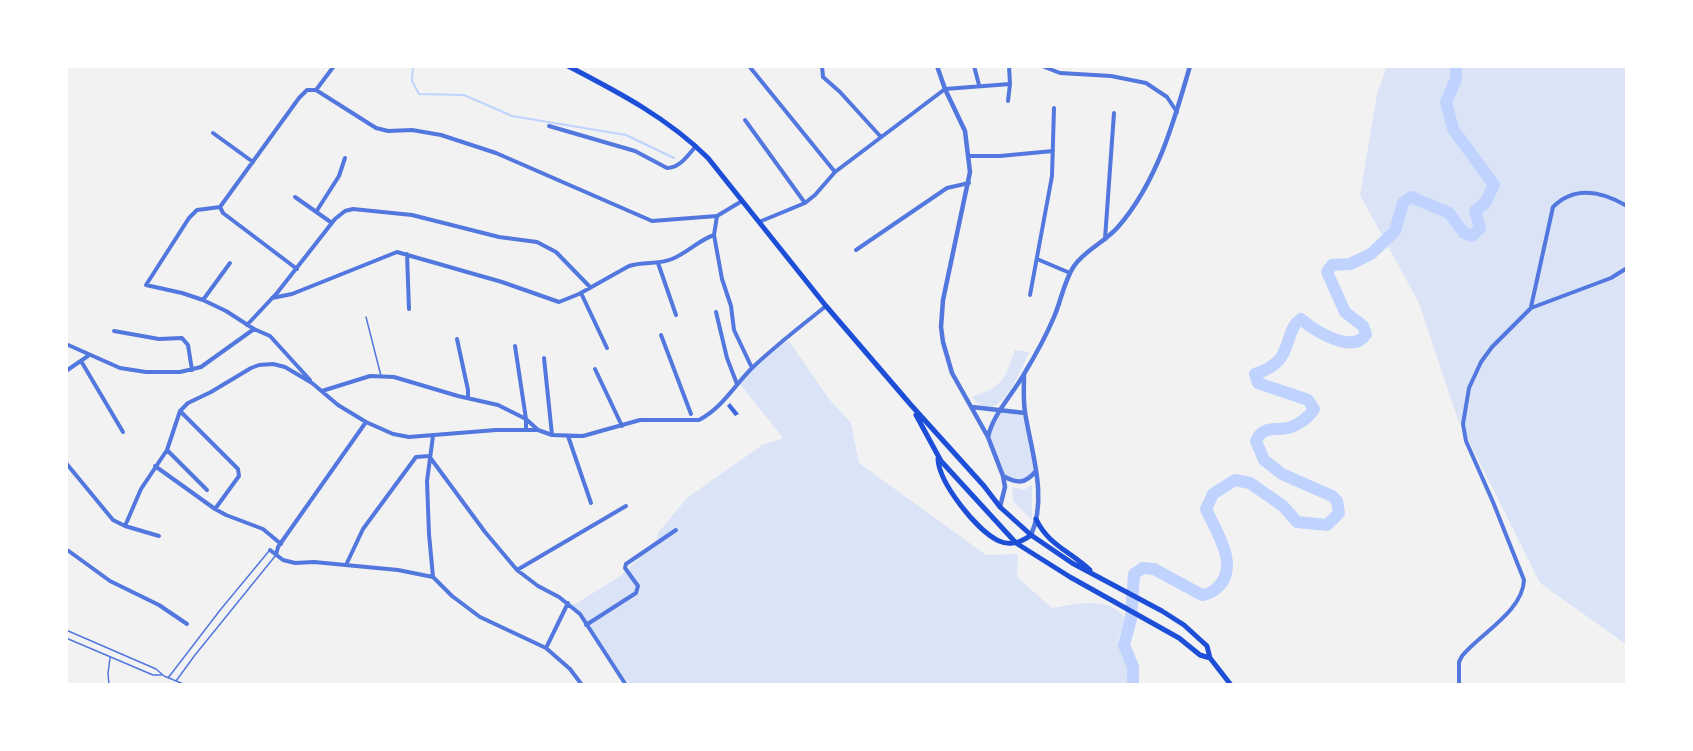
<!DOCTYPE html>
<html>
<head>
<meta charset="utf-8">
<style>
	body { margin:0 }
	#map { position:relative; width:1693px; height:751px; overflow:hidden; background:#f2f2f2; font-family:"Zilla Slab",serif }
	canvas { display:block }
	.frame { position:absolute; inset:0; border:68px solid #fff; pointer-events:none }
</style>
</head>
<body>
<div id="map">
<canvas width="1693" height="751"></canvas>
<div class="frame"></div>
</div>
<script>
const context = document.querySelector('canvas').getContext('2d');
context.lineJoin = 'round';
function fill(path, color) {
  context.fillStyle = color;
  context.fill(path, 'evenodd');
}
function stroke(path, color, width, dash) {
  context.strokeStyle = color;
  context.lineWidth = width;
  context.lineCap = dash ? 'butt' : 'round';
  context.setLineDash(dash || []);
  context.stroke(path);
}
fill(new Path2D(`
	M1387,66H1627V645L1540,583L1457,417L1419,303L1360,195L1377,94Z
	M789,341L829,399L851,423L859,463L986,555L1018,554L1017,577L1052,608C1078,604 1108,595 1126,619L1118,640L1129,667L1128,685H633L622,677L572,606L622,575L656,541L658,533L687,498L762,445L783,438L740,384C753,367 768,350 789,341Z
	M1015,350L1029,352C1021,370 997,432 972,397C1003,386 1004,381 1015,350Z
	M1001,411L1025,413L1035,469L1031,476L1018,482L1004,474L989,439L990,432Z
	M1032,485V520L1013,501L1012,487L1024,490Z`), '#dbe4f7');
stroke(new Path2D(`
	M413,66L412,81L419,94L464,95L512,116L626,135L674,158`), '#bfd3fe', 2);
stroke(new Path2D(`
	M1133,685V667L1124,645L1131,619L1134,574L1143,568L1154,569L1202,595C1209,594 1213,592 1218,587C1240,565 1216,532 1206,509L1213,494L1235,480L1250,483L1283,506L1297,522L1327,525L1339,513L1337,501L1332,496L1282,474L1264,460L1256,441C1263,424 1277,432 1291,427C1300,424 1310,416 1314,409L1308,400L1258,383L1255,374C1264,371 1273,367 1279,360C1290,348 1288,327 1301,319C1315,331 1353,355 1366,334L1363,326L1345,312L1327,272L1332,265L1350,264L1371,254L1395,231L1403,203L1411,197L1449,213L1464,233L1472,236L1480,228L1475,211L1485,203L1494,185L1453,129L1446,102L1456,79V66`), '#bfd3fe', 12);
fill(new Path2D(`
	M730,403L739,414L735,416L727,406Z`), '#3d67dc');
stroke(new Path2D(`
	M366,317L381,376
	M66,630L156,669L163,675H153L66,638
	M164,676L186,685
	M168,678L221,609L269,551
	M176,681L195,655L276,555
	M109,685L108,673L110,658`), '#5277de', 1.5);
stroke(new Path2D(`
	M749,66L835,172
	M822,66L823,77L840,92L881,137
	M974,66L979,85
	M1042,66L1060,73L1111,76L1146,83L1167,97L1177,112
	M316,90L376,128L388,131L412,130L441,135L496,153L652,221L717,216L742,201
	M1008,101L1010,84L1009,66
	M745,120L805,203
	M549,126L635,151L667,168C680,168 688,155 696,146
	M213,133L253,162
	M970,156H1000L1053,151
	M295,197L332,223
	M220,207L197,210L189,218L146,285L182,293L203,300L226,311L254,329L270,336L310,380
	M316,212L339,176L345,158
	M717,216L714,235L722,279L731,306L734,330L752,368
	M759,222L805,203L815,195L835,172L945,89L1010,84
	M1105,239L1114,113
	M856,250L947,188L969,183
	M407,254L409,309
	M1037,259L1070,273
	M658,263L676,315
	M297,269L223,213L220,207L299,98L307,90H316L334,66
	M581,293L607,348
	M1030,295L1052,176L1054,108
	M272,298L292,294L397,252L502,282L559,302L579,294L629,266C644,261 658,265 672,259C687,253 699,240 714,235
	M203,300L230,263
	M1531,307L1553,207C1575,185 1603,192 1627,206
	M716,312L727,358L737,384
	M247,325L277,293L335,219L345,211L353,209L412,215L499,237L537,242L556,252L590,287
	M114,331L159,339L182,338L188,345L192,370
	M661,335L691,414
	M457,339L468,390V398
	M66,344L120,368L146,372H180L201,367L254,329
	M515,346L526,419V430
	M544,358L552,435
	M81,361L123,432
	M595,369L622,426
	M66,371L88,356
	M322,391L370,376L394,377L458,396L498,405L526,419L538,430
	M180,411L238,469L239,476L215,509
	M433,436L427,481L429,534L433,577
	M568,436L591,503
	M167,450L207,490
	M66,463L113,520L125,526L159,536
	M155,466L215,509L226,515L263,529L281,544
	M125,526L141,489L167,450L180,411L188,403L211,392L251,368L259,365L273,364L285,367L312,383L338,405L366,422L393,434L409,437L496,430H538L552,435L583,436L640,420H699C722,408 734,386 752,368C775,346 801,326 826,306
	M66,549L110,581L159,605L187,624
	M270,550L283,560L295,563L314,562L398,570L433,577L452,596L480,617L546,648L570,669L582,685
	M276,555L278,547L366,422
	M346,565L363,529L416,457L429,456L485,532L517,570L538,586L559,597L580,614L626,685
	M517,570L626,506
	M586,625L636,593L638,586L625,568L626,564L676,530
	M546,648L568,603
	M1459,685V662L1462,656C1480,634 1523,611 1524,580L1493,502L1466,441L1463,424L1469,388L1481,362L1492,347L1531,308L1611,278L1627,268`), '#5277de', 4);
stroke(new Path2D(`
	M937,66L945,89L965,131L970,172L943,300L941,327L943,342L952,373L988,437L1003,476L1005,487L1000,507
	M1024,375C1024,387 1023,399 1025,412C1031,451 1048,497 1031,535
	M972,407L1025,413
	M988,437C993,414 1013,394 1024,374C1035,356 1046,336 1054,317C1061,301 1064,281 1074,266C1085,250 1105,242 1118,227C1157,182 1174,122 1190,66
	M1003,476C1018,484 1025,484 1036,471`), '#5277de', 4.5);
stroke(new Path2D(`
	M568,66C618,92 668,118 708,158L826,306L911,405L984,486L1000,507L1031,535L1072,563L1162,611L1184,625L1207,646L1210,658L1231,685
	M916,415L941,461L1016,543L1070,577L1179,638L1200,655L1210,658
	M938,459C939,483 977,531 999,541C1010,546 1022,542 1031,535
	M1036,519C1048,545 1070,551 1090,570`), '#1d4ed8', 5);
</script>
</body>
</html>
